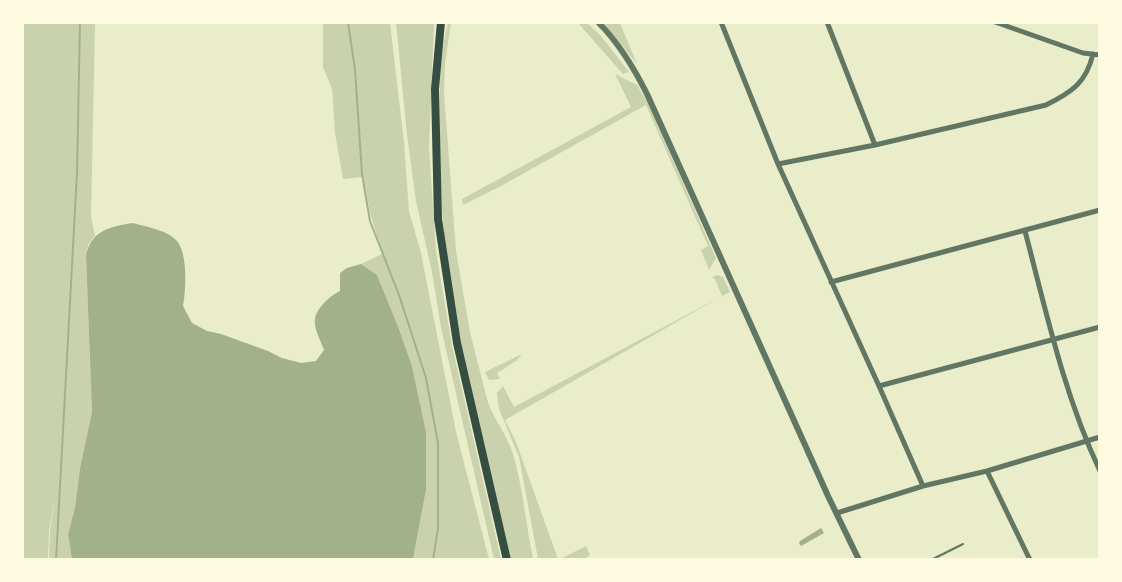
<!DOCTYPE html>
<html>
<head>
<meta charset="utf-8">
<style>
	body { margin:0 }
	#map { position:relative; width:1122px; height:582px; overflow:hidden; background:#e9edc9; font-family:Arial,sans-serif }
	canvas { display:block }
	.frame { position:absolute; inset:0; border:24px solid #fefae0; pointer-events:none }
</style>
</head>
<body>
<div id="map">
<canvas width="1122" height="582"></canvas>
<div class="frame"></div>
</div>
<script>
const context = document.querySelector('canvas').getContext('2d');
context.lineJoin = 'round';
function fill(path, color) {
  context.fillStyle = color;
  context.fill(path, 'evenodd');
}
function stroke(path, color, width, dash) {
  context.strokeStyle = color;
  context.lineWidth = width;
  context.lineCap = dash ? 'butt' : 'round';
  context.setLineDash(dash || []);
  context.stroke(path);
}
fill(new Path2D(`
	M22,23H95L91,217L95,235L88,245L86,256L92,412L80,468L75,508L68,534L72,559H49L50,531L55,497L49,531L48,559H23Z
	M323,23H390L404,142L409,211L421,253L456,432L489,559H413L426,490V432L412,366L399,329L377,275L361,264L382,254L370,212L363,177L343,179L335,133L332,89L323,67Z
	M396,23H434L429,148L436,251L452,346L501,559H494L441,328L432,272L416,201L407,135Z
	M448,23H451L445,63L444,93L456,251L470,332L487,399C493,419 507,434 513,454C523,488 526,525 533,559H511C489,465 463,372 449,276C442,229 440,182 440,135C440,98 438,59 448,23Z
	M578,23H587L601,36L629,72L623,74Z
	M604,23H620L637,64Z
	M615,74L637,85L648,104L716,258L709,270L701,250L708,246L646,105L501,186L463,205L462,199L631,107Z
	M717,275L723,277L730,292L722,296L505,420L516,442L558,559H538L519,457L499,409L497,393L503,386L514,407L722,296L715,279L712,277Z
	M522,354L516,361L497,373L500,379L489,380L485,372Z
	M586,546L590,555L584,559H560Z`), '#cad2ad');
fill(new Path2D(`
	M133,223C147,227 167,230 177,241C188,254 186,291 183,306L192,323L207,331L221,334L268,351L282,358L301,363L316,361L324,350C317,330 307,320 325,302C330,297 334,294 340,291V273L347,268L361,264L377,275L399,329L412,366L426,432V490L413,559H72L68,534L75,508L80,468L92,412L86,256C90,231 111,226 133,223Z
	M821,528L824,533L801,546L799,543L800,541Z`), '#a3b18a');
stroke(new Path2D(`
	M348,22L355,70L362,174L370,221L399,295L426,378L438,443V528L433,560
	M56,560L77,173L80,22`), '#a3b18a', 2);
stroke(new Path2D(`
	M931,560L963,544`), '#617663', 2);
stroke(new Path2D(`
	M721,22L778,164L879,386L923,486
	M827,22L875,145
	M995,22L1083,53L1100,55
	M778,164L875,145L1046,105C1072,92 1086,83 1093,54
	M1025,231C1046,311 1064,395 1100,471
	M831,282L1100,210
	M879,386L1100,327
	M987,471L1030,560
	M837,513L923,486L987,471L1100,437`), '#617663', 5);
stroke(new Path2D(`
	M598,22C619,43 634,68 647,94L828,496L859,560`), '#617663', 6);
stroke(new Path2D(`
	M441,22L435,89L438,219L457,343L507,560`), '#344e41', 8);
</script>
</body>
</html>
